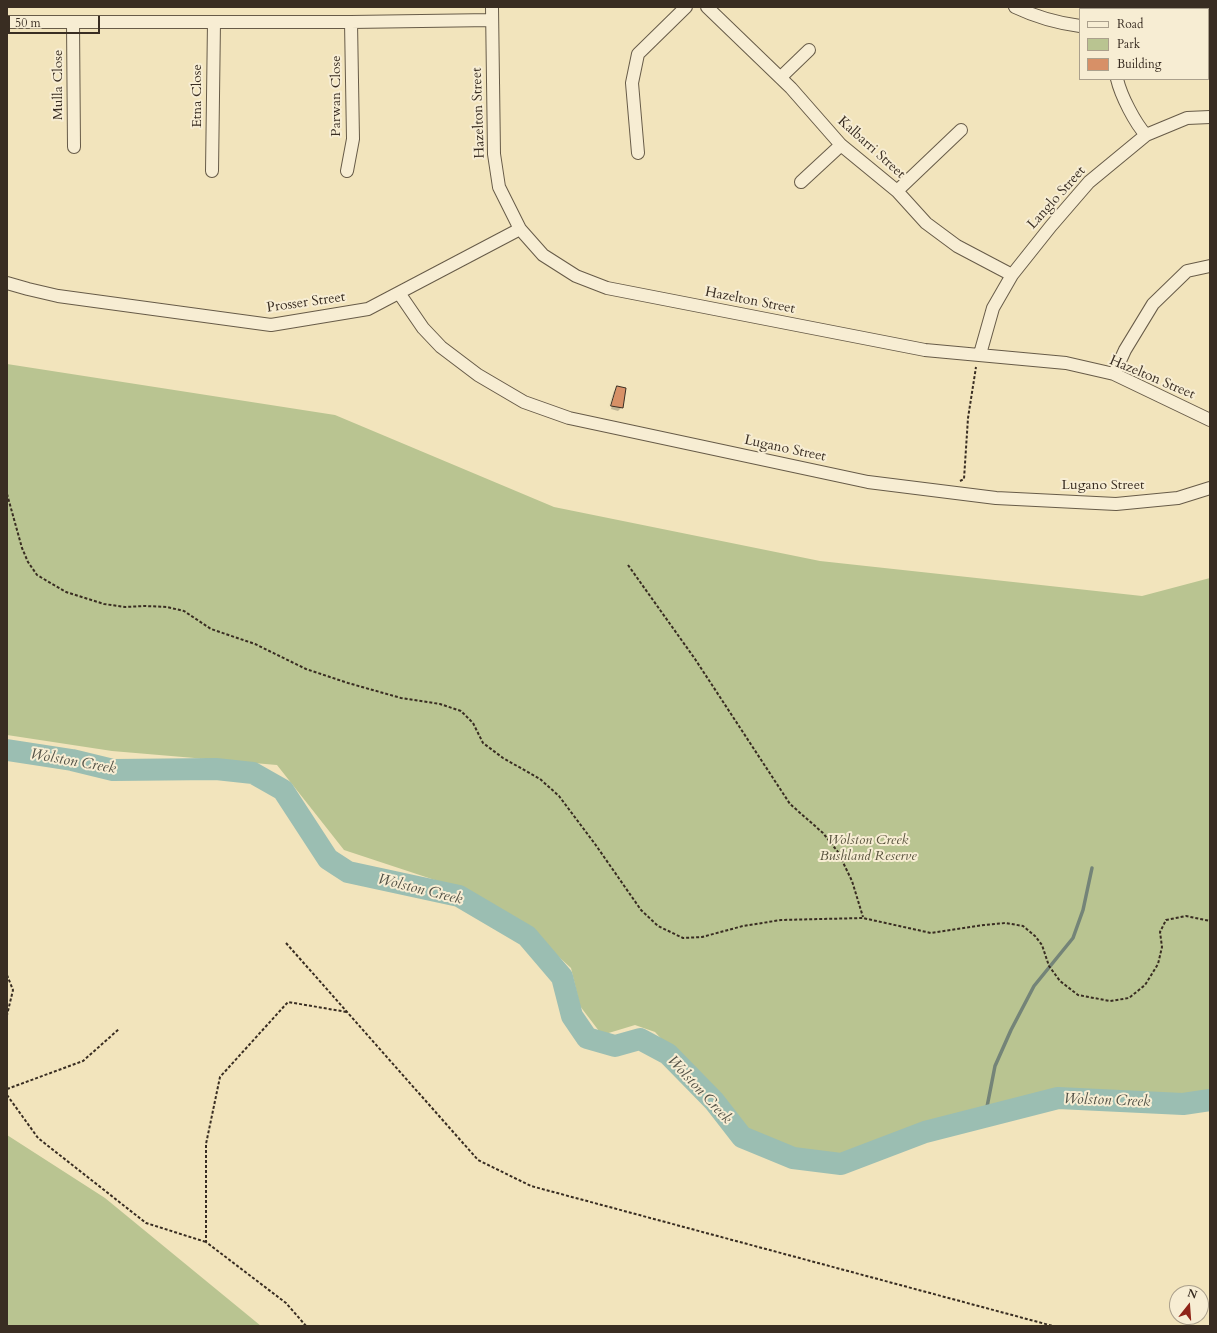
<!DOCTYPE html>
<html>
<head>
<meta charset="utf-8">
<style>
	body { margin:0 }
	#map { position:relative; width:1217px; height:1333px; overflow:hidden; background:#f2e4bc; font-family:Cardo,serif }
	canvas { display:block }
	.frame { position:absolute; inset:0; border:8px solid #392d22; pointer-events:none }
	.legend { position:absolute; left:1079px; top:8px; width:130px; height:72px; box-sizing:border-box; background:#f7edd3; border:1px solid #aba08c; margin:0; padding:5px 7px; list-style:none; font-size:12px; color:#392d22 }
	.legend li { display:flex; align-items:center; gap:8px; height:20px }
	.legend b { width:20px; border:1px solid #aba08c }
	.north { position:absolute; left:1169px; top:1285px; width:40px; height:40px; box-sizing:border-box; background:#f7edd3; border:1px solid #aba08c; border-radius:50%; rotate:17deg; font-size:11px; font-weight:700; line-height:16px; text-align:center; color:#392d22 }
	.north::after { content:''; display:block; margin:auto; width:14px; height:18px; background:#8f2418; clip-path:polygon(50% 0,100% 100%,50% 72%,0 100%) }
	.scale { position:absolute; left:8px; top:16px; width:92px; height:18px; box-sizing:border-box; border:2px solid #392d22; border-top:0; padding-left:5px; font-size:12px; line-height:14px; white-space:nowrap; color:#392d22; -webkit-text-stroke:3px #f7edd3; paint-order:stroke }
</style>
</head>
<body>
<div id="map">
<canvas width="1217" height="1333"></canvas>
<div class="frame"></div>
<ul class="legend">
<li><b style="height:5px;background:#f7edd3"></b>Road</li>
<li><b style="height:11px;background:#b9c491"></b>Park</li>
<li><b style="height:11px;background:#d79067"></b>Building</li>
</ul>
<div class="north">N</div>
<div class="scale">50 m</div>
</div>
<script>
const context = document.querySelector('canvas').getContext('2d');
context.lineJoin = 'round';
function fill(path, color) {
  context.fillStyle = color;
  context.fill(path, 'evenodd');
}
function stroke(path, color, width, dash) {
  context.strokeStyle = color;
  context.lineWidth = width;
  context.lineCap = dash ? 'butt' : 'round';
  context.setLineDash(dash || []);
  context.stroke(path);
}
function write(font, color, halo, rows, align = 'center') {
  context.font = font + ' Cardo,serif';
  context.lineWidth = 4;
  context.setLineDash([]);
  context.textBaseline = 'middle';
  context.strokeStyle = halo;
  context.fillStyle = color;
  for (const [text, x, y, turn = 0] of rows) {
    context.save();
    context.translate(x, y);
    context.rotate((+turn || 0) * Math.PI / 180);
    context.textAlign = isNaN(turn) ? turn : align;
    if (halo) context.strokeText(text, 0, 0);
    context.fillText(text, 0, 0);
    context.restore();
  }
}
fill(new Path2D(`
	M7,364L335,415L554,507L820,561L1142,596L1210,578V1093L1181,1098L1057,1093L923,1124L842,1155L794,1150L747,1131L655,1032L635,1025L602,1035L580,1006L571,968L534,934L453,886L344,850L277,765L112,751L7,735Z
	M7,1135L105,1198L261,1326H7Z`), '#b9c491');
fill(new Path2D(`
	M618,387L622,407L618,411L611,409L617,390H615L608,409L614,391Z`), '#0003');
stroke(new Path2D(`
	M985,1117L995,1066L1011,1030L1034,986L1073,938L1083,910L1092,868`), '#748478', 3.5);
stroke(new Path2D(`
	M7,750L72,760L113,770L216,769L253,773L283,790L328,859L348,872L459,896L527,936L562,977L572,1016L587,1038L615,1046L640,1039L668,1054L714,1101L742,1137L793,1158L841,1164L925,1132L1058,1098L1183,1104L1210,1100`), '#9bbeb2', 22);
const building = new Path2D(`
	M617,386L626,388L623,408L611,406Z`);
fill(building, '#d79067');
stroke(building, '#392d22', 1);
const minor = new Path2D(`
	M492,7L494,154L499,187L520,229L543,255L576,276L607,288L925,350L1066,363L1114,374L1210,420
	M707,7L791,88L841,145L897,191L926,223L957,246L1012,275
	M1015,7C1036,17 1057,23 1080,26
	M1109,9L1110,7
	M7,22H351L492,20
	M73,23L74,147
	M781,77L809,50
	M1117,79C1121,96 1135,123 1146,135
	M638,153L632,83L638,54L686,7
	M212,171L214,22
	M347,171L353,139L351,22
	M801,182L841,145
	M897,191L961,130
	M7,283L28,289L58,296L271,325L368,309L520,229
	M399,293L423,328L441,347L478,375L524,402L569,418L868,482L996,498L1116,504L1178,498L1210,488
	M980,354L993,308L1012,275L1051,226L1089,182L1146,135L1187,118L1210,117
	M1114,374L1125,350L1153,304L1187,271L1210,266`);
stroke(minor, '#675b48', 14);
stroke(new Path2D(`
	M960,481L964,479L968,418L976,367
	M7,494L22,548L28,562L37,575L66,592L104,604L125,607L145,606L167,607L184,611L211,629L255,644L306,669L348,683L401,698L440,704L461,711L473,723L483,743L503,758L540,779L559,796L595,844L641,910L658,926L683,938L702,937L743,926L781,920L863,918L931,933L984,925L1006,923L1023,926L1035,936L1042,945L1049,966L1060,981L1078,995L1110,1001L1129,998L1145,985L1158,964L1162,947L1160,932L1166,920L1186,916L1210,921
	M628,565L695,659L790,804L823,833L838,852L852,881L863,917
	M286,943L478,1160L531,1186L1053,1326
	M7,975L13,990L7,1015
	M7,1089L83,1061L119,1029
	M7,1095L38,1138L146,1223L206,1242
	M306,1326L286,1303L206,1242V1144L220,1077L288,1002L347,1012`), '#392d22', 2, [3, 2]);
stroke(minor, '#f7edd3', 12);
write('14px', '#392d22', '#f7edd3', [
	["Mulla Close",59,85,-90],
	["Etna Close",198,96,-90],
	["Parwan Close",337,96,-90],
	["Hazelton Street",479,113,-92],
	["Kalbarri Street",871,148,42],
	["Langlo Street",1057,198,-48],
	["Hazelton Street",750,301,11],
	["Prosser Street",306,303,-8],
	["Hazelton Street",1152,378,23],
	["Lugano Street",785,449,12],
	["Lugano Street",1103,486]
]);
write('italic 14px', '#59533e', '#f7edd3', [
	["Wolston Creek",868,841],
	["Bushland Reserve",868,857]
]);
write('italic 15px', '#525146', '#f7edd3', [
	["Wolston Creek",73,762,10],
	["Wolston Creek",420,890,14],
	["Wolston Creek",699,1090,47],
	["Wolston Creek",1107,1101,2]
]);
</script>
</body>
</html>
